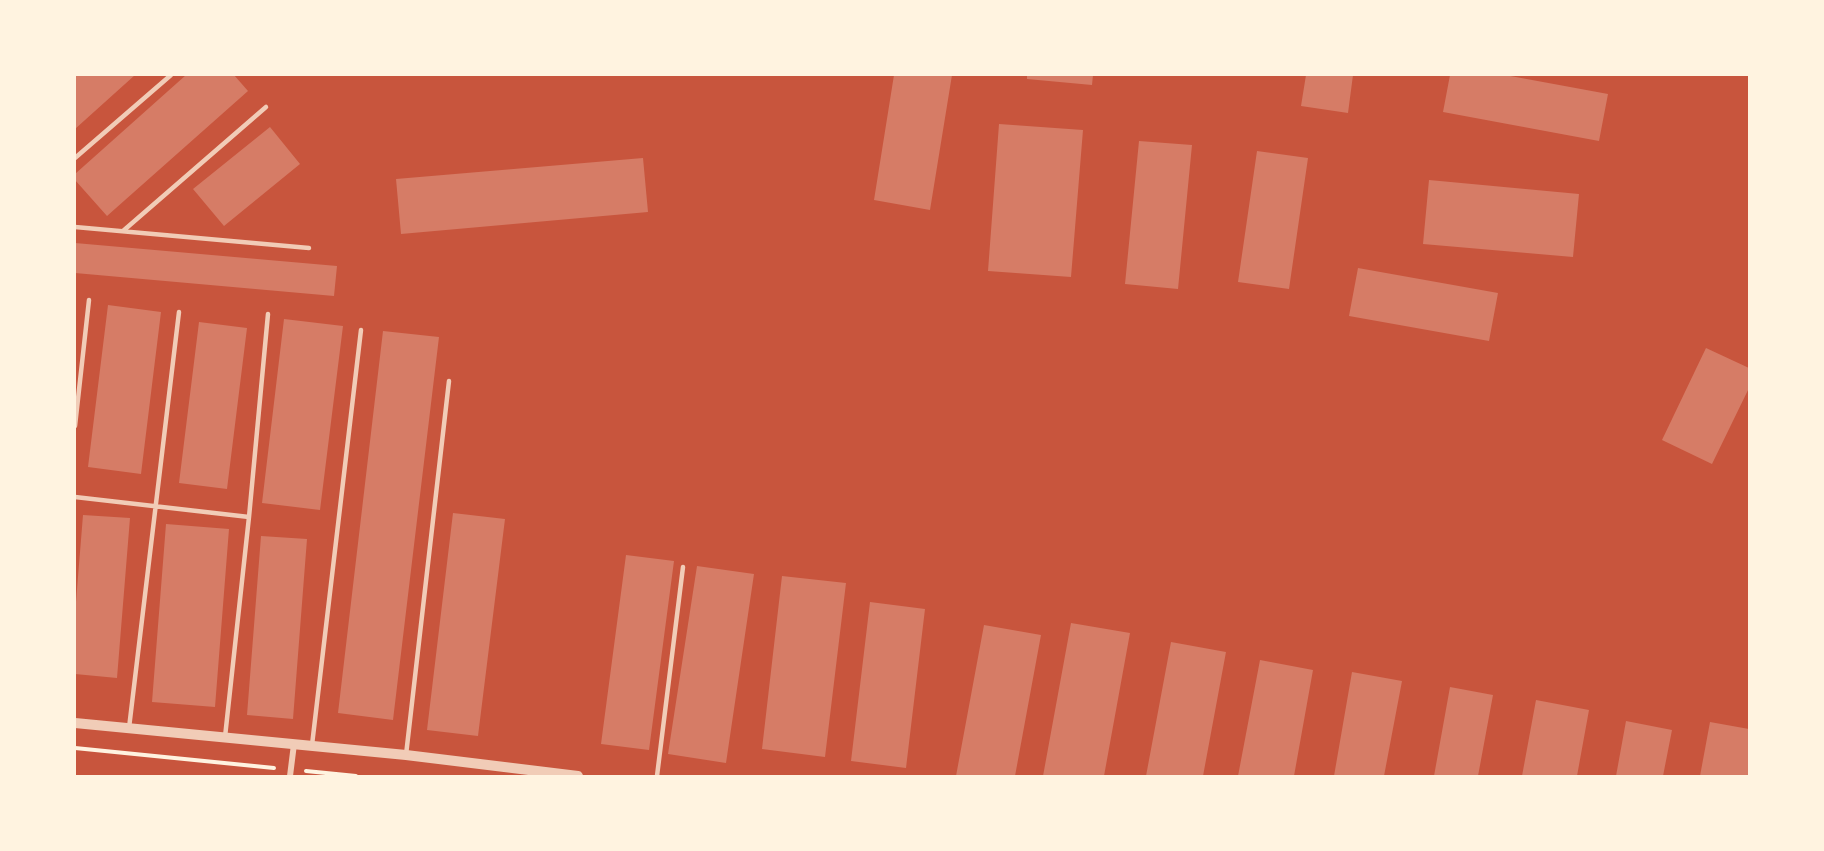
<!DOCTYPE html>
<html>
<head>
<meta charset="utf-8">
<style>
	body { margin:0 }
	#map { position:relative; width:1824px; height:851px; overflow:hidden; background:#c8553d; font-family:Manrope,sans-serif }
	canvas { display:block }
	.frame { position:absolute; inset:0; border:76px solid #fff3e0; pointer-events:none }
</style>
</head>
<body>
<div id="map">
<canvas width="1824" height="851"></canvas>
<div class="frame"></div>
</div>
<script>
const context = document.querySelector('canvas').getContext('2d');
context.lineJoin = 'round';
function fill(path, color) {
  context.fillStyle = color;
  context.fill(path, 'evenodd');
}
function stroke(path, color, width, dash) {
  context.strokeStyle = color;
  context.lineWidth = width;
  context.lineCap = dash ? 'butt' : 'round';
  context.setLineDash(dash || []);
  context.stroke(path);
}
fill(new Path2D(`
	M75,75H135L75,129Z
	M186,75H234L248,91L107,216L75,180V174Z
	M894,75H952L930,210L874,200Z
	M1027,75H1093L1092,85L1027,79Z
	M1306,75H1353L1348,113L1301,106Z
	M1450,75H1505L1608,94L1599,141L1443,112Z
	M999,124L1083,130L1071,277L988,271Z
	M270,127L300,164L224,226L193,189Z
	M1139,141L1192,145L1178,289L1125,284Z
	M1257,151L1308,158L1289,289L1238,282Z
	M643,158L648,212L401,234L396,179Z
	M1429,180L1579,194L1573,257L1423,244Z
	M75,243L337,266L334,296L75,273Z
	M1358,268L1498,293L1489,341L1349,316Z
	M108,305L161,312L141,474L88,467Z
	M284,319L343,326L320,510L262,503Z
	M199,322L247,328L227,489L179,483Z
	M383,331L439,337L393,720L338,713Z
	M1706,348L1749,368V388L1712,464L1662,440Z
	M453,513L505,519L478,736L427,730Z
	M83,515L130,518L117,678L75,674V614Z
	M166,524L229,529L215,707L152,702Z
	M261,536L307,539L293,719L247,715Z
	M626,555L674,561L649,750L601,744Z
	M697,566L754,574L726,763L668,754Z
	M782,576L846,583L825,757L762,749Z
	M870,602L925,609L906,768L851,761Z
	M1071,623L1130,633L1104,776H1043Z
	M984,625L1041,635L1015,776H956Z
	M1171,642L1226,652L1203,776H1146Z
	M1260,660L1313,670L1294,776H1238Z
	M1352,672L1402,681L1384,776H1334Z
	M1450,687L1493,695L1478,776H1434Z
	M1536,700L1589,710L1577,776H1522Z
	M1626,721L1672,730L1663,776H1616Z
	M1710,722L1749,729V776H1700Z`), '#d67c66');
stroke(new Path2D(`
	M75,748L274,768
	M306,771L356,776`), '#fff3e0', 4);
stroke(new Path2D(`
	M75,158L171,75
	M75,227L309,248
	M123,231L266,107
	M75,426L89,300
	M75,497L249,517L268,314
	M129,728L179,312
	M225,737L249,517
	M312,745L361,330
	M406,755L449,381
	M657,776L683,567`), '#f1ccb7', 4.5);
stroke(new Path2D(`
	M290,776L294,744`), '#f1ccb7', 6);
stroke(new Path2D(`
	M75,723L406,755L578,776`), '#f1ccb7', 10);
</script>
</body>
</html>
